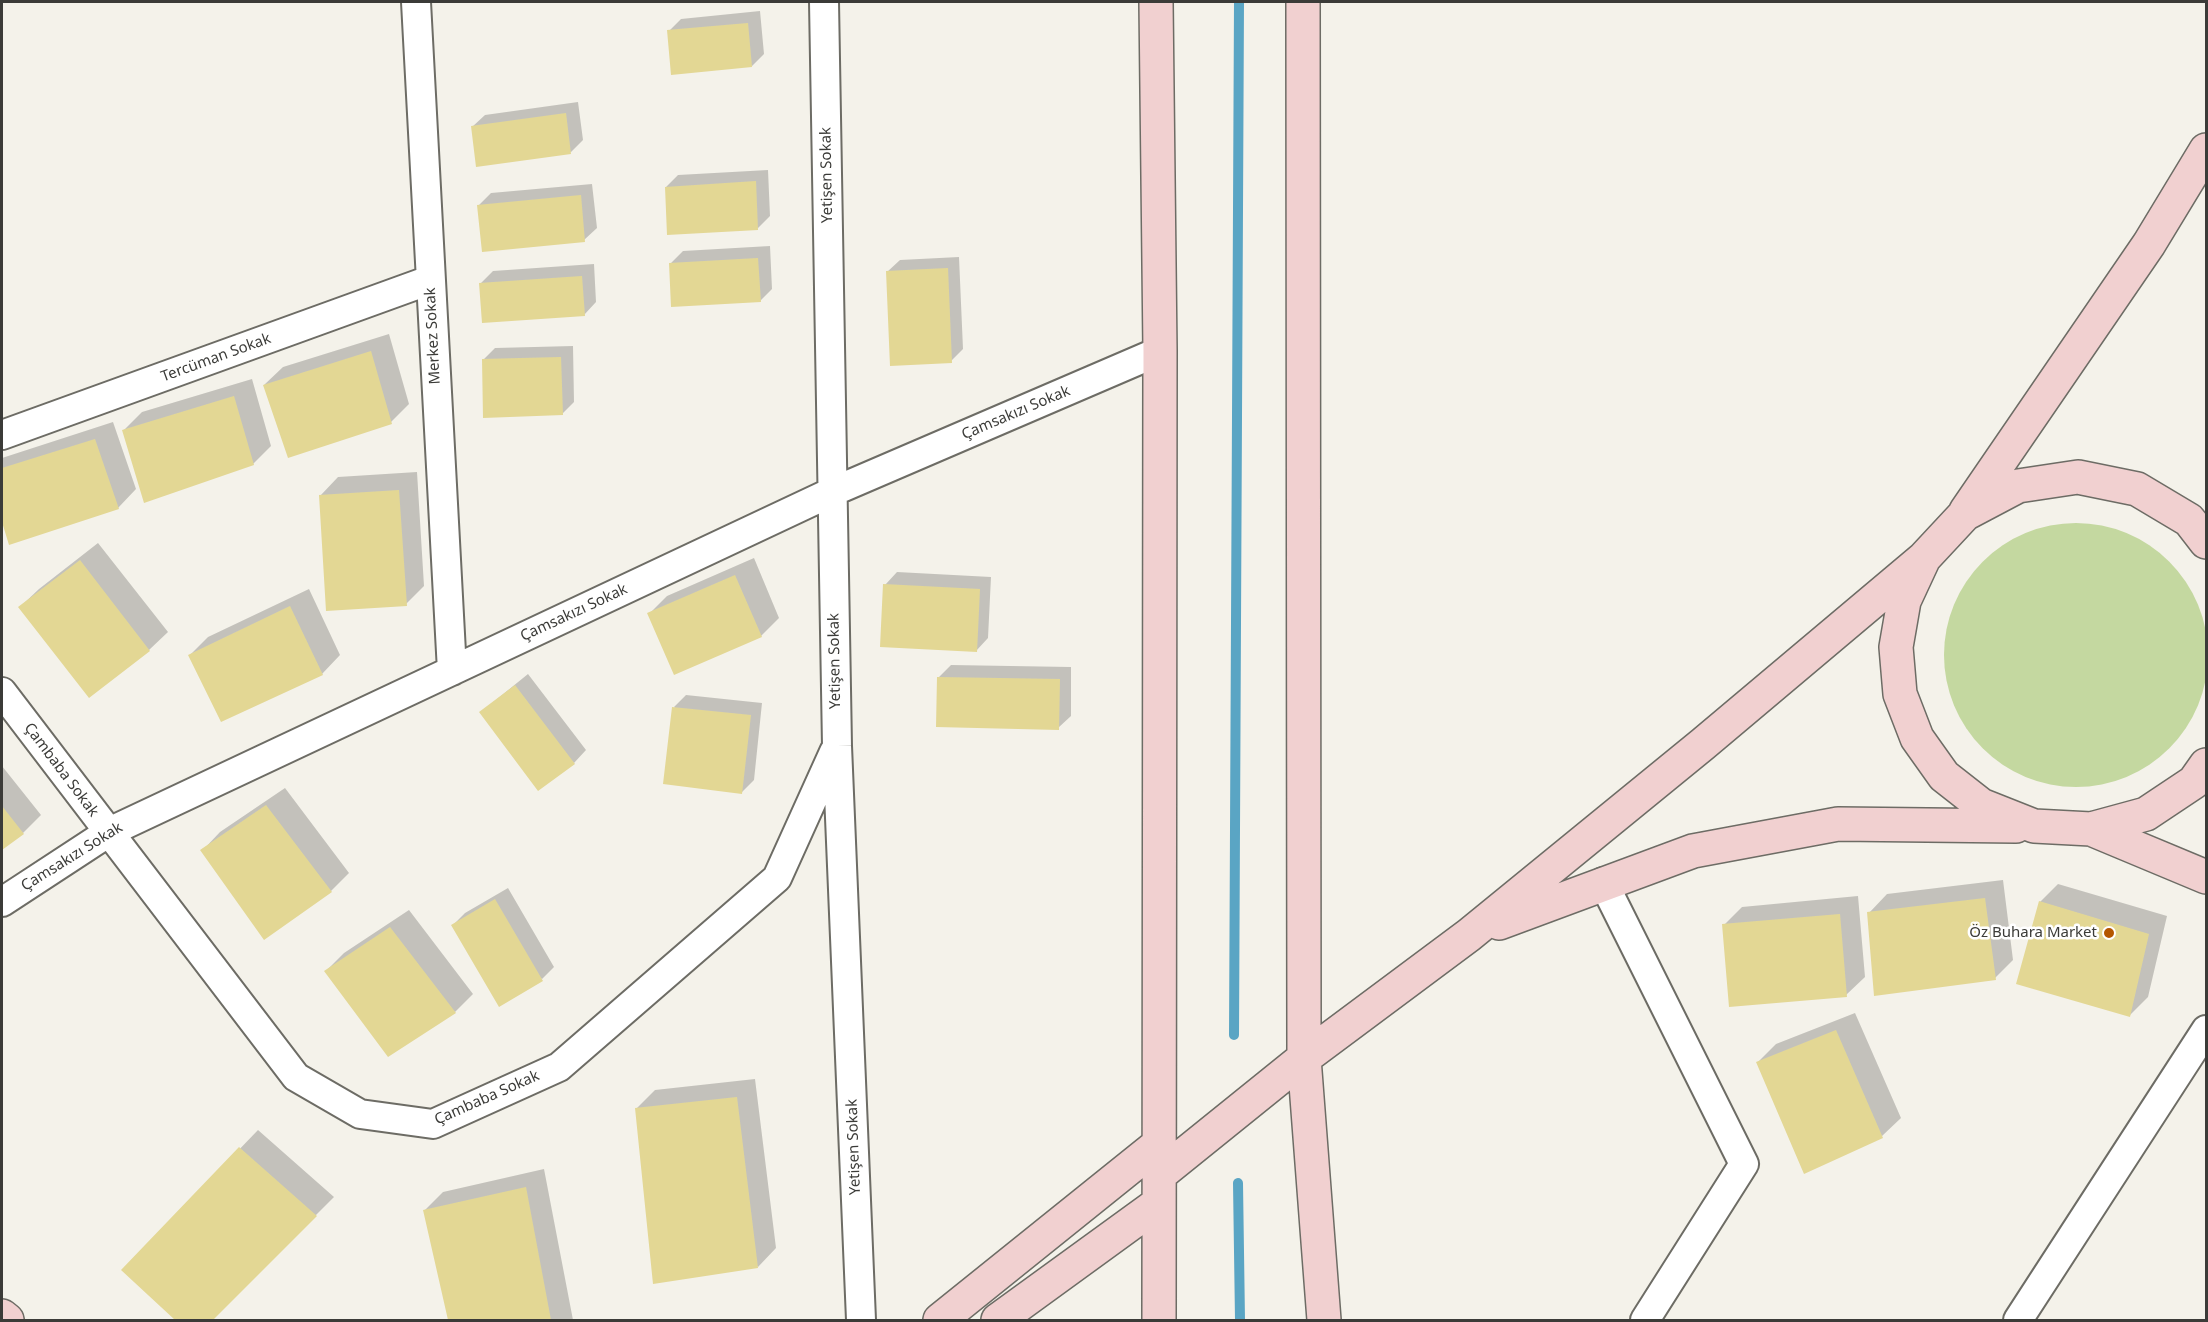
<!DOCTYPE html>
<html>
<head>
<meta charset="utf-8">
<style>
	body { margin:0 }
	#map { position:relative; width:2208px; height:1322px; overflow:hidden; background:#f4f2ea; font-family:"Noto Sans",sans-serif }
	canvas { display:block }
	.frame { position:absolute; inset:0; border:3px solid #3b3b38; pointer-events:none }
</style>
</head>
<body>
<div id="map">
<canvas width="2208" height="1322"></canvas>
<div class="frame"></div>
</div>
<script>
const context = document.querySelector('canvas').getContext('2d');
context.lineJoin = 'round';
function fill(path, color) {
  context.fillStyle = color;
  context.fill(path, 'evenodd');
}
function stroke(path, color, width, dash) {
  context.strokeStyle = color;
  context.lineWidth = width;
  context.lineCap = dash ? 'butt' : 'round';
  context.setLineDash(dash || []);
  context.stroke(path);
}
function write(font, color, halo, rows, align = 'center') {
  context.font = font + ' "Noto Sans",sans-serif';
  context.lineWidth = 5;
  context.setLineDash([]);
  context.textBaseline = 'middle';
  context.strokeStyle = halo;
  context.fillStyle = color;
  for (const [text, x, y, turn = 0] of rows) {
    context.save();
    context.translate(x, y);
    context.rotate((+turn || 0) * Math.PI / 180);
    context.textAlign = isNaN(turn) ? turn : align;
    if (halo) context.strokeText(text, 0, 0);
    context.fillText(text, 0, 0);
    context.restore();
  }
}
fill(new Path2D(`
	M1944 655a132 132 0 1 1 264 0a132 132 0 1 1-264 0Z`), '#c4d8a0');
fill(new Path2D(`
	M760,11L764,54L752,66L669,31L681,19Z
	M578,102L583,140L571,152L472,127L485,115Z
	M768,170L770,216L758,228L666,187L678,175Z
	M592,184L597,228L584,240L479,205L491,193Z
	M770,246L772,289L760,301L671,263L683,251Z
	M959,257L963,349L951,361L887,272L900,260Z
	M594,264L596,302L584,315L481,283L493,271Z
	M389,334L409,404L391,422L264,385L283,367Z
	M573,346L574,402L562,414L483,360L495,348Z
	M252,379L271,446L253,464L124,430L142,412Z
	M113,422L136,489L118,508L10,543L2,518V458Z
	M417,472L424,586L406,604L320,496L338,477Z
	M98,543L168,632L149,650L89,696L20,607L39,589Z
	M754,558L779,618L761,636L649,614L667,596Z
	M897,572L991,577L988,638L976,651L885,585Z
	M309,589L340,655L322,674L190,655L208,637Z
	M951,665L1071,667V716L1058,728L938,678Z
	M528,674L586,750L574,763L481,712Z
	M686,695L762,703L754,780L742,792L674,707Z
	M2,766L41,815L23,833L2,848Z
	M285,788L349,873L331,891L265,938L202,851L220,832Z
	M2003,880L2013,960L1995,978L1869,913L1887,894Z
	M2058,884L2167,916L2148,997L2130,1015L2040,902Z
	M508,888L554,967L542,979L453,925L465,913Z
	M1858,896L1865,977L1846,995L1724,925L1742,907Z
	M409,910L473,994L455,1012L326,971L344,953Z
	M1855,1013L1901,1118L1882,1136L1805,1172L1758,1062L1776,1044Z
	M755,1079L776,1248L758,1267L636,1109L655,1090Z
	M258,1130L334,1197L211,1320H177L123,1270Z
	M544,1169L573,1320H449L425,1210L443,1192Z`), '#0003');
stroke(new Path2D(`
	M1234,1035L1239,2
	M1238,1183L1240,1320`), '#5aa5c4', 10);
fill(new Path2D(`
	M748,23L752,67L671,75L667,30Z
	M566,113L571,154L476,167L471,126Z
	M756,181L758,230L667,235L665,187Z
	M581,195L585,242L482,252L477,205Z
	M758,258L761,302L671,307L669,263Z
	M948,268L952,363L890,366L886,271Z
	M582,276L585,316L482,323L479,283Z
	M371,351L392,424L288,458L263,385Z
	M561,357L563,415L483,418L482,359Z
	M234,396L254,465L144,503L122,430Z
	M95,439L119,509L9,545L2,522V468Z
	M399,490L407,606L326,611L319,495Z
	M80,560L150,651L89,698L18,607Z
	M735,575L762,637L674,675L647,613Z
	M883,584L980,589L977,652L880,647Z
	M290,606L323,675L221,722L188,655Z
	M937,677L1060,679L1059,730L936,727Z
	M515,685L575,764L538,791L479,712Z
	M672,707L751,715L742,794L663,784Z
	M266,805L332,892L264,940L200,850Z
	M2,806L24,834L2,850Z
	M1985,898L1996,980L1874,996L1867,912Z
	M495,899L543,981L499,1007L451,925Z
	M2039,901L2149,934L2130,1017L2016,984Z
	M1840,914L1847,997L1729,1007L1722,924Z
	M390,927L456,1013L388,1057L324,971Z
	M1836,1030L1883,1138L1804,1174L1756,1062Z
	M737,1097L758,1268L653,1284L635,1108Z
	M239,1147L317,1216L213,1320H175L121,1270Z
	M526,1187L551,1320H448L423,1210Z`), '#e3d794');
const street = new Path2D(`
	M416,2L452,671
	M824,2L837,746L861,1320
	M2,435L430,280
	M2,692L296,1077L360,1114L433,1124L559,1067L777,878L834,752
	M1603,882L1744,1164L1645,1320
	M2,902L109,832L832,492L1160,351
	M2018,1320L2206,1030`);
const secondary = new Path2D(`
	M1156,2L1160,351L1159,1320
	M1303,2L1304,1058L1324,1320
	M1966,511L2149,244L2206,150
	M2206,542L2189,520L2137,489L2078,477L2018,486L1965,514L1924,558L1904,601L1896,647L1900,694L1917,738L1944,776L1981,805L2034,826L2091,829L2146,814L2194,782L2206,765
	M2091,829L2206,877
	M1499,923L1693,851L1838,824L2016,826
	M1159,1175L1304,1058L1469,935L1703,744L1924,558
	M2,1316L7,1320
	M940,1320L1159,1144
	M998,1320L1159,1203`);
stroke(street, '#6d6c65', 32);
stroke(secondary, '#6d6c65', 36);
stroke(street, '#fff', 28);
stroke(secondary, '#f1d0d0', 33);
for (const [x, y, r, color] of [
	[2109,933,6,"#b45600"]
]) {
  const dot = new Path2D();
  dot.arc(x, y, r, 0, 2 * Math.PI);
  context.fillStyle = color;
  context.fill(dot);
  stroke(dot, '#fff', 2);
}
write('15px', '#3b3b38', '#fff', [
	["Yetişen Sokak",827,175,-91],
	["Merkez Sokak",433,336,-93],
	["Tercüman Sokak",216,358,-20],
	["Çamsakızı Sokak",1016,413,-23],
	["Çamsakızı Sokak",574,613,-25],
	["Yetişen Sokak",835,661,-91],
	["Çambaba Sokak",61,770,53],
	["Çamsakızı Sokak",72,857,-32],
	["Çambaba Sokak",487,1098,-24],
	["Yetişen Sokak",854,1147,-92]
]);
write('15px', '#3b3b38', '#fff', [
	["Öz Buhara Market",2097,933]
], 'right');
</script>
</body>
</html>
